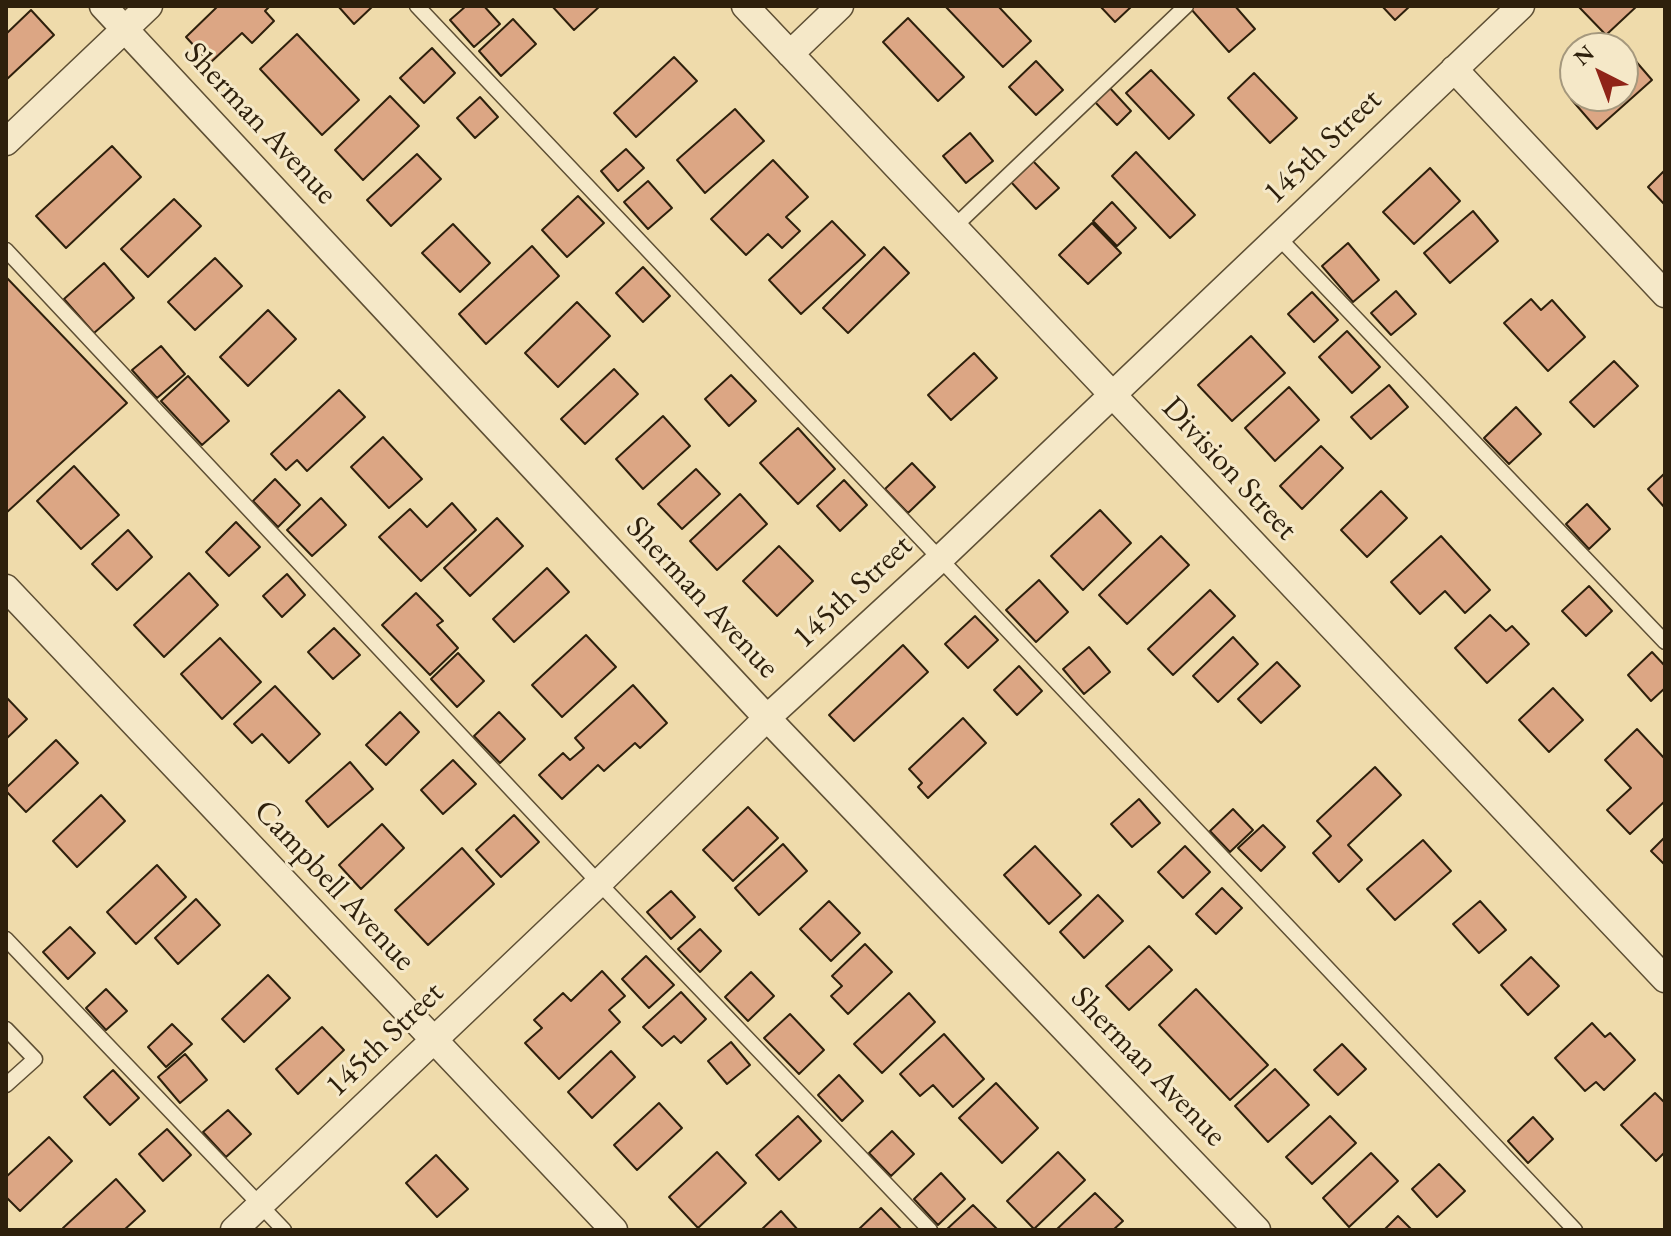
<!DOCTYPE html>
<html>
<head>
<meta charset="utf-8">
<style>
	body { margin:0 }
	#map { position:relative; width:1671px; height:1236px; overflow:hidden; background:#efdbab; font-family:"EB Garamond",serif }
	canvas { display:block }
	.frame { position:absolute; inset:0; border:8px solid #2e200c; pointer-events:none }
	.north { position:absolute; left:1559px; top:32px; width:80px; height:80px; box-sizing:border-box; background:#f5e8c8; border:2px solid #a5987d; border-radius:50%; rotate:318deg; font-size:22px; font-weight:700; line-height:32px; text-align:center; color:#2e200c }
	.north::after { content:''; display:block; margin:auto; width:28px; height:36px; background:#8f2418; clip-path:polygon(50% 0,100% 100%,50% 72%,0 100%) }
</style>
</head>
<body>
<div id="map">
<canvas width="1671" height="1236"></canvas>
<div class="frame"></div>
<div class="north">N</div>
</div>
<script>
const context = document.querySelector('canvas').getContext('2d');
context.lineJoin = 'round';
function fill(path, color) {
  context.fillStyle = color;
  context.fill(path, 'evenodd');
}
function stroke(path, color, width, dash) {
  context.strokeStyle = color;
  context.lineWidth = width;
  context.lineCap = dash ? 'butt' : 'round';
  context.setLineDash(dash || []);
  context.stroke(path);
}
function write(font, color, halo, rows, align = 'center') {
  context.font = font + ' "EB Garamond",serif';
  context.lineWidth = 6;
  context.setLineDash([]);
  context.textBaseline = 'middle';
  context.strokeStyle = halo;
  context.fillStyle = color;
  for (const [text, x, y, turn = 0] of rows) {
    context.save();
    context.translate(x, y);
    context.rotate((+turn || 0) * Math.PI / 180);
    context.textAlign = isNaN(turn) ? turn : align;
    if (halo) context.strokeText(text, 0, 0);
    context.fillText(text, 0, 0);
    context.restore();
  }
}
const building = new Path2D(`
	M218,6H270L265,11L274,21L252,43L242,33L210,63L186,37Z
	M338,6H373L354,24Z
	M466,6H484L500,24L474,47L450,20Z
	M552,6H600L574,30Z
	M945,6H998L1031,41L1003,67Z
	M1100,6H1132L1115,22Z
	M1194,6H1235L1255,29L1229,52L1191,9Z
	M1382,6H1410L1395,20Z
	M1578,6H1637L1606,35Z
	M31,10L54,35L6,80V34Z
	M908,18L964,77L938,101L883,42Z
	M513,19L536,44L501,76L479,51Z
	M297,34L359,100L322,135L260,69Z
	M432,48L455,73L424,103L400,78Z
	M1627,51L1652,80L1597,129L1571,99L1575,96H1623V54Z
	M674,57L697,81L636,137L614,113Z
	M1036,61L1063,90L1036,115L1009,87Z
	M1151,70L1194,115L1169,139L1126,93Z
	M1254,73L1297,118L1270,143L1228,98Z
	M1109,87L1131,111L1117,125L1094,101Z
	M390,96L419,126L363,180L335,150Z
	M480,97L498,117L475,138L457,118Z
	M735,109L764,141L705,193L677,160Z
	M970,133L993,161L966,183L943,156Z
	M112,146L141,177L66,248L36,216Z
	M626,149L644,168L618,191L601,171Z
	M1136,152L1195,215L1170,238L1112,176Z
	M417,154L441,179L391,226L367,200Z
	M773,160L808,197L786,217L800,231L782,248L768,234L746,255L711,219Z
	M1033,161L1059,188L1036,209L1011,182Z
	M1430,168L1460,201L1414,244L1383,212Z
	M1665,170V205L1648,187Z
	M648,181L672,208L648,229L624,202Z
	M578,196L604,223L567,257L542,230Z
	M174,199L201,226L148,277L121,249Z
	M1112,202L1136,228L1117,246L1093,221Z
	M1473,211L1498,241L1450,283L1424,253Z
	M832,221L865,255L801,314L769,280Z
	M1092,223L1121,253L1088,284L1059,255Z
	M453,224L490,263L460,292L422,253Z
	M1348,243L1379,280L1353,302L1322,266Z
	M532,246L559,276L486,344L459,314Z
	M884,247L909,273L848,333L823,308Z
	M215,258L242,286L195,330L168,302Z
	M104,263L134,298L94,333L64,299Z
	M643,267L670,296L643,322L616,293Z
	M6,277L127,403L6,513Z
	M1396,291L1416,314L1391,335L1371,313Z
	M1312,292L1338,320L1314,342L1288,314Z
	M1531,299L1541,310L1552,300L1585,337L1548,371L1504,323Z
	M577,302L610,336L558,387L525,353Z
	M268,310L296,339L248,386L220,357Z
	M1347,331L1380,367L1352,393L1319,357Z
	M1251,336L1285,373L1232,421L1198,385Z
	M161,346L185,374L157,398L132,370Z
	M974,353L997,378L951,420L928,395Z
	M1614,361L1638,386L1594,427L1570,402Z
	M614,369L638,394L585,444L561,419Z
	M731,375L756,401L729,426L705,399Z
	M188,376L229,421L202,445L161,401Z
	M1389,385L1408,407L1371,439L1351,417Z
	M1289,387L1319,420L1275,461L1245,428Z
	M339,390L365,417L307,471L297,460L286,470L271,454Z
	M1516,407L1541,434L1509,464L1484,438Z
	M663,416L690,446L643,489L616,459Z
	M798,428L835,469L798,504L760,463Z
	M383,437L422,479L389,508L351,467Z
	M1321,446L1343,468L1302,509L1280,486Z
	M912,463L935,487L908,513L885,489Z
	M74,466L119,515L81,549L37,501Z
	M696,469L720,494L682,529L658,504Z
	M1665,473V508L1648,489Z
	M275,479L300,505L278,527L253,501Z
	M844,480L867,505L840,531L817,506Z
	M1381,491L1407,518L1367,557L1341,530Z
	M740,494L767,524L717,570L690,541Z
	M321,498L346,525L312,556L287,530Z
	M452,503L476,530L421,581L379,537L410,509L427,527Z
	M1587,504L1610,529L1589,549L1566,524Z
	M1100,510L1131,543L1083,590L1051,556Z
	M497,518L523,546L470,596L444,568Z
	M236,522L260,547L229,576L206,552Z
	M128,530L152,557L117,590L92,564Z
	M1161,536L1189,565L1127,624L1099,595Z
	M1441,536L1490,590L1465,613L1445,591L1420,614L1391,582Z
	M779,546L813,581L777,616L743,581Z
	M547,568L569,592L514,642L493,619Z
	M189,573L218,605L164,657L134,625Z
	M287,574L305,595L282,617L263,596Z
	M1039,580L1068,612L1036,642L1006,610Z
	M1589,586L1612,611L1586,636L1562,611Z
	M1210,590L1235,616L1173,675L1148,649Z
	M416,593L443,621L437,625L458,648L430,675L382,625Z
	M1490,615L1506,631L1512,626L1529,644L1487,683L1455,648Z
	M975,616L998,640L968,668L945,644Z
	M334,628L360,655L333,679L308,652Z
	M586,635L616,667L562,717L532,685Z
	M1233,637L1258,664L1218,702L1193,676Z
	M220,638L261,682L222,719L181,674Z
	M903,645L928,672L854,741L829,715Z
	M1089,647L1110,672L1084,694L1063,669Z
	M1652,652L1665,666V688L1651,701L1628,675Z
	M458,653L484,681L457,707L431,679Z
	M1277,662L1300,686L1261,723L1238,699Z
	M1019,666L1042,691L1017,715L994,690Z
	M633,685L667,723L640,748L635,743L604,771L598,765L562,799L539,775L563,753L570,760L584,748L575,738Z
	M275,686L320,734L289,763L262,734L252,743L234,724Z
	M1553,688L1583,720L1549,752L1519,720Z
	M6,697L27,719L6,739Z
	M400,712L419,732L386,765L366,745Z
	M499,712L525,739L500,763L474,736Z
	M963,718L986,743L928,798L918,787L922,783L909,769Z
	M1637,729L1665,759V801L1630,834L1607,810L1631,788L1605,760Z
	M56,740L78,763L26,812L6,791V788Z
	M453,760L476,784L443,814L421,790Z
	M350,762L373,789L328,827L306,801Z
	M1375,767L1401,795L1348,845L1362,860L1339,882L1313,853L1331,836L1317,821Z
	M101,795L125,821L77,867L53,841Z
	M1139,799L1160,823L1132,847L1111,824Z
	M748,807L778,838L733,881L703,850Z
	M1233,809L1253,830L1230,852L1210,831Z
	M514,815L539,842L501,877L476,850Z
	M382,824L404,848L361,889L339,865Z
	M1263,825L1285,847L1261,871L1238,848Z
	M1665,837V865L1651,851Z
	M1423,840L1451,871L1395,920L1367,889Z
	M783,844L807,871L759,915L735,888Z
	M1035,846L1081,895L1049,924L1004,875Z
	M1185,846L1210,872L1183,898L1158,872Z
	M462,848L494,884L428,945L395,910Z
	M157,865L186,897L136,944L107,912Z
	M1222,888L1242,908L1216,934L1196,914Z
	M671,891L695,917L671,939L647,912Z
	M1098,895L1123,921L1084,958L1060,932Z
	M196,899L220,925L178,964L155,938Z
	M829,901L860,933L831,961L800,929Z
	M1480,901L1506,930L1479,953L1453,924Z
	M70,927L95,953L68,979L43,952Z
	M700,929L721,951L700,972L678,949Z
	M865,944L892,972L848,1014L831,996L842,986L832,976Z
	M1149,946L1172,970L1129,1010L1106,986Z
	M646,956L674,985L649,1008L622,979Z
	M1531,957L1559,986L1528,1015L1501,985Z
	M602,971L625,996L609,1010L620,1022L559,1079L525,1043L542,1028L534,1020L563,993L571,1001Z
	M751,972L774,996L748,1021L725,997Z
	M268,975L290,998L244,1042L222,1019Z
	M106,989L127,1011L106,1030L86,1008Z
	M1196,989L1268,1065L1230,1100L1159,1025Z
	M681,992L706,1019L681,1043L674,1036L662,1046L643,1027Z
	M909,993L935,1022L882,1073L854,1044Z
	M790,1014L824,1050L799,1074L764,1038Z
	M1592,1023L1605,1037L1610,1033L1635,1060L1604,1090L1596,1082L1585,1091L1555,1058Z
	M172,1024L192,1044L166,1067L148,1047Z
	M322,1027L344,1050L298,1094L276,1069Z
	M944,1034L984,1079L953,1107L933,1085L920,1096L900,1074Z
	M731,1042L750,1065L727,1084L708,1061Z
	M1342,1044L1366,1069L1338,1095L1314,1070Z
	M611,1051L635,1077L592,1118L568,1092Z
	M185,1054L207,1080L180,1103L158,1077Z
	M1275,1069L1309,1105L1268,1142L1235,1106Z
	M113,1070L139,1098L110,1125L84,1097Z
	M839,1075L863,1101L842,1121L818,1095Z
	M996,1083L1038,1128L1002,1163L959,1118Z
	M1655,1093L1665,1103V1152L1656,1161L1621,1125Z
	M659,1103L682,1128L637,1170L614,1145Z
	M228,1110L251,1134L226,1157L203,1132Z
	M798,1116L821,1141L779,1180L756,1155Z
	M1330,1116L1356,1143L1312,1184L1286,1157Z
	M1533,1117L1553,1139L1528,1163L1508,1141Z
	M167,1129L191,1155L163,1181L139,1154Z
	M892,1131L914,1154L891,1176L869,1153Z
	M49,1137L72,1161L20,1211L6,1197V1177Z
	M717,1152L746,1183L698,1228L669,1197Z
	M1058,1152L1085,1180L1034,1229L1007,1201Z
	M1371,1153L1398,1181L1349,1227L1323,1198Z
	M436,1155L468,1189L437,1217L406,1183Z
	M1439,1164L1465,1191L1437,1217L1412,1189Z
	M941,1173L965,1199L938,1225L914,1199Z
	M116,1179L145,1211L124,1230H65L63,1228Z
	M1095,1193L1123,1221L1113,1230H1056Z
	M973,1205L998,1230H946Z
	M881,1208L902,1230H858Z
	M781,1211L798,1230H761Z
	M1398,1216L1412,1230H1384Z`);
fill(building, '#dca684');
stroke(building, '#2e200c', 2);
const service = new Path2D(`
	M417,6L1575,1230
	M954,227L1186,6
	M1278,237L1665,642
	M6,250L599,883L930,1230
	M6,939L284,1230
	M6,1029L35,1059L6,1085`);
const minor = new Path2D(`
	M103,6L767,718L1257,1230
	M745,6L1665,979
	M790,54L840,6
	M1454,69L1665,294
	M6,142L149,6
	M6,588L614,1230
	M234,1230L599,883L767,718L940,559L1521,6`);
stroke(service, '#5e4f34', 17);
stroke(minor, '#5e4f34', 29);
stroke(service, '#f5e8c8', 14);
stroke(minor, '#f5e8c8', 26);
write('32px', '#2e200c', '#f5e8c8', [
	["Sherman Avenue",260,124,47],
	["145th Street",1323,147,-44],
	["Division Street",1229,469,47],
	["145th Street",853,592,-43],
	["Sherman Avenue",702,598,47],
	["Campbell Avenue",334,886,47],
	["145th Street",385,1040,-44],
	["Sherman Avenue",1148,1067,46]
]);
</script>
</body>
</html>
